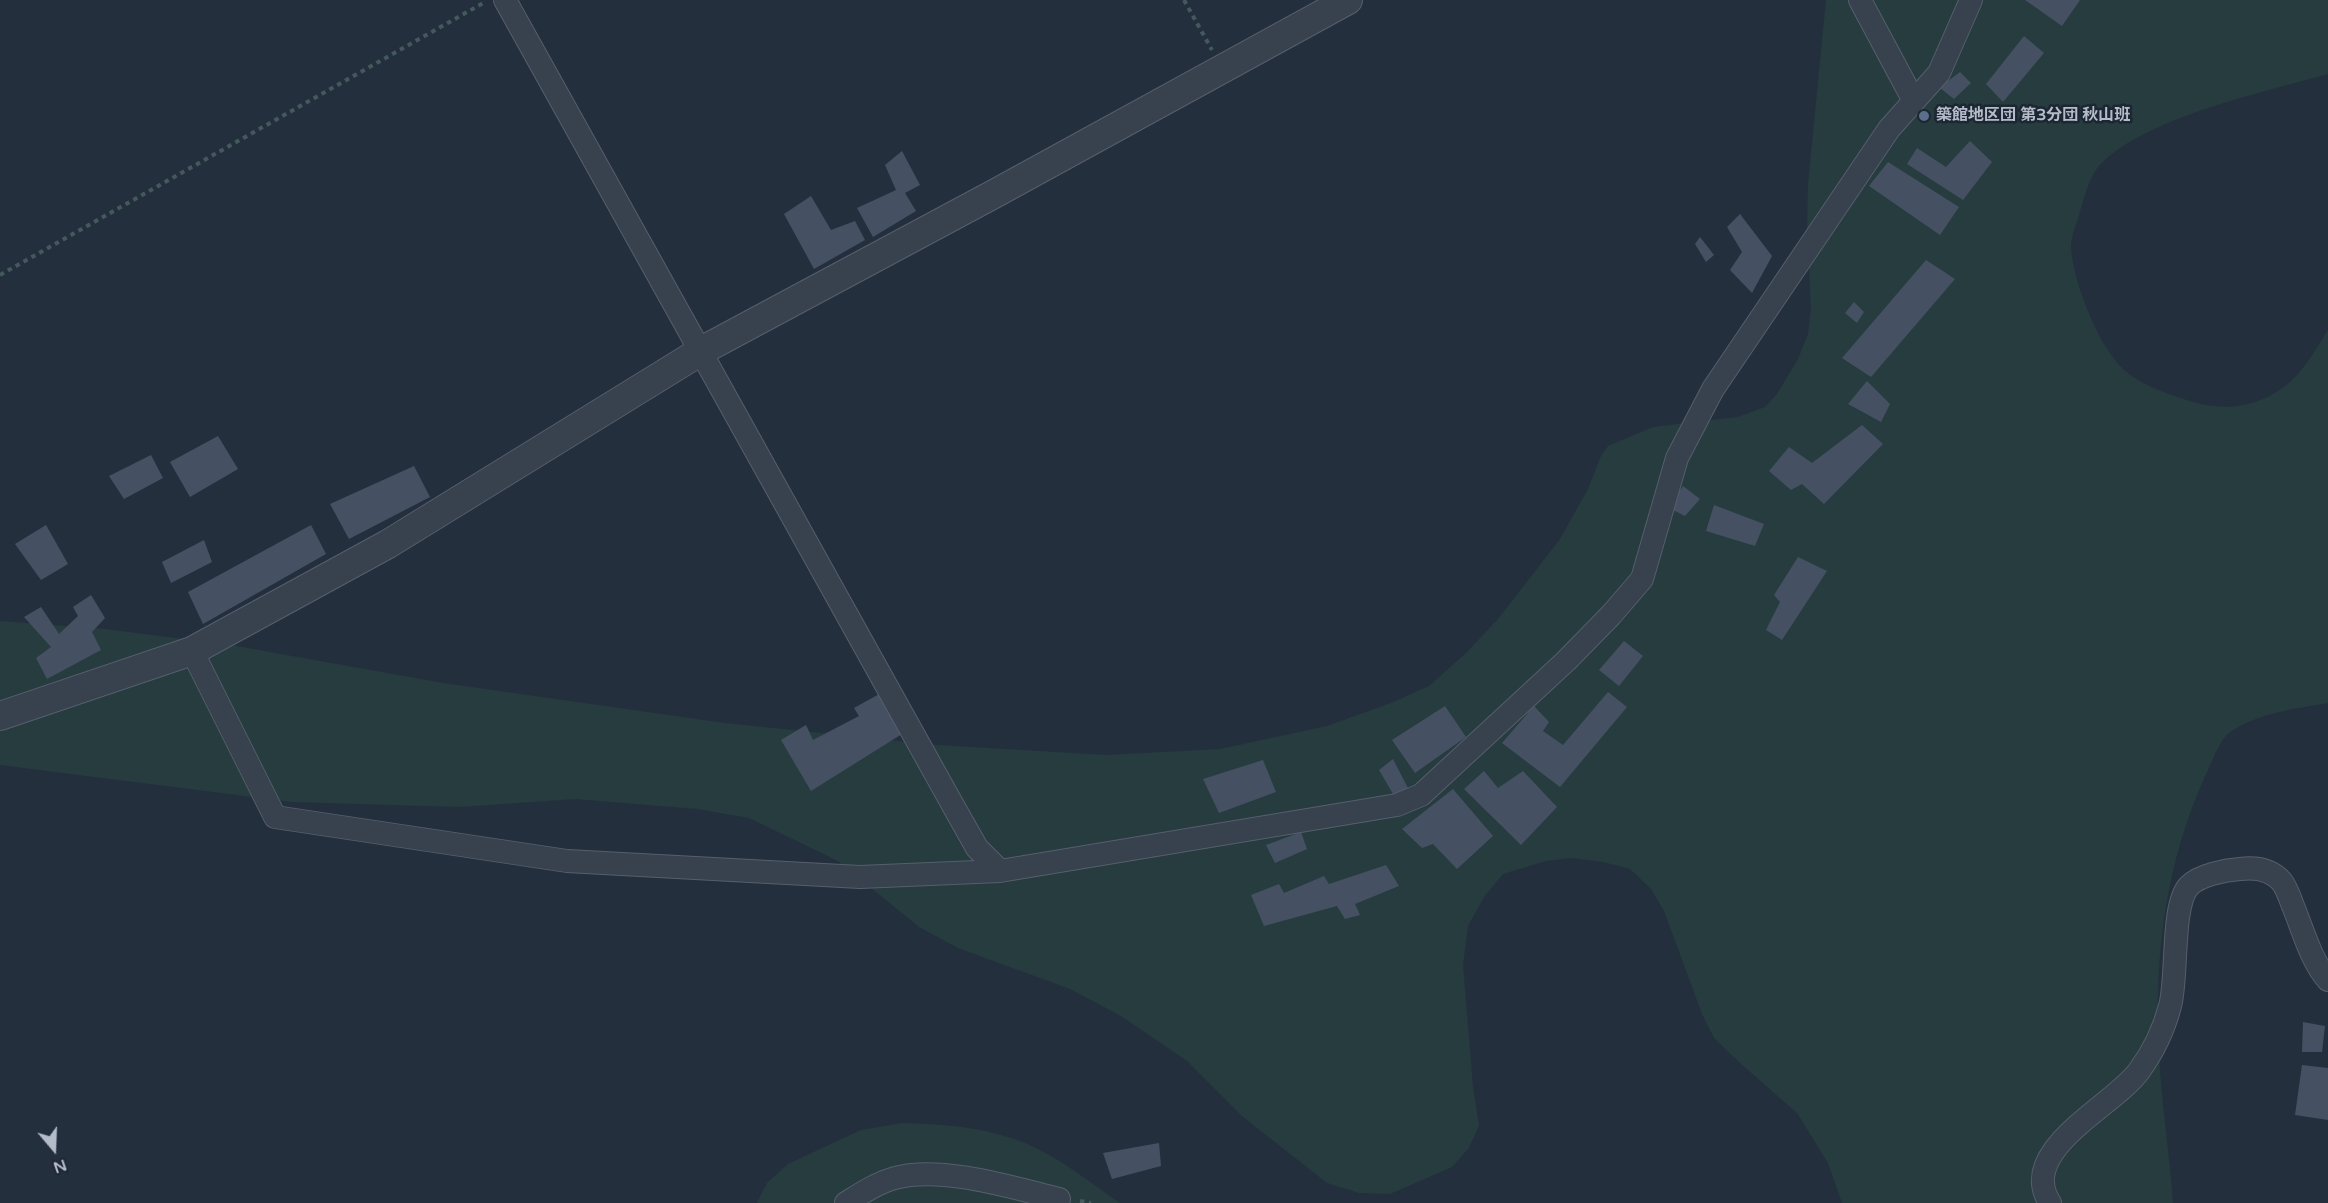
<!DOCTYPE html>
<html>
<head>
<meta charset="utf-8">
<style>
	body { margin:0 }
	#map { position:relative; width:2328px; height:1203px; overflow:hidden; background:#242f3e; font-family:"Varela Round",sans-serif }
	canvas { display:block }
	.north { position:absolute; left:24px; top:1119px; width:60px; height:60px; -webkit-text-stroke:4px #1d2633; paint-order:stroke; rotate:161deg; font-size:16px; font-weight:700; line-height:24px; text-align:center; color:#b4bcc9 }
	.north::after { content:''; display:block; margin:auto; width:21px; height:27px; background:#b4bcc9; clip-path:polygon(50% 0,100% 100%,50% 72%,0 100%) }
</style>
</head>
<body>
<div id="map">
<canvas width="2328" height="1203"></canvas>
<div class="north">N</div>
</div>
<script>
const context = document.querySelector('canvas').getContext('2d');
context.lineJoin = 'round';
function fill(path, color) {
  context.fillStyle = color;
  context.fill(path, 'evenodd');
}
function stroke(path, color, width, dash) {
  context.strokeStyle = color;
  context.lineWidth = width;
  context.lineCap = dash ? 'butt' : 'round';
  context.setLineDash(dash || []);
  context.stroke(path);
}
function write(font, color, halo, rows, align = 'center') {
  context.font = font + ' "Varela Round","Noto Sans JP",sans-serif';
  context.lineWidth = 5;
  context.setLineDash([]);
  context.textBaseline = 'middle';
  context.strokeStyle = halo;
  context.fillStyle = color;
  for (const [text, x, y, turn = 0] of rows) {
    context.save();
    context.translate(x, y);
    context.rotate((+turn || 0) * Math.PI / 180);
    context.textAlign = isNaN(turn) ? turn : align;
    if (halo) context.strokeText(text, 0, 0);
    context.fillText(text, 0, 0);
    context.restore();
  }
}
fill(new Path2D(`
	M1826,0H2328V74C2264,92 2143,118 2099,166C2090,176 2085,195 2081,208C2078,220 2071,235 2071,247C2073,282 2100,352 2128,373C2143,385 2162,392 2181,398C2217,411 2251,411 2284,387C2303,373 2315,350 2328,330V703C2294,709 2257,713 2229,733C2219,740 2209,770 2203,781C2168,859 2156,946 2158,1030C2159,1088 2169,1146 2173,1203H1842L1828,1163L1797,1113L1740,1063L1714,1038L1702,1014L1664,911L1651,889L1630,869L1603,862L1571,858L1546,861L1503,874L1484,897L1468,926L1463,965L1473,1087L1479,1125L1469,1148L1452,1167L1390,1194L1359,1193L1327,1183L1242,1116L1187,1061L1121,1016L1070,989L958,948L919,927L838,861L749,818L697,809L576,799L459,807L292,802L0,765V621L105,629L231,645L443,683L725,723L937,745L1106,755L1220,749L1327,726L1391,703L1429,686L1465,654L1498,619L1560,539L1588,489L1601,456L1608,446L1653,427L1738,417L1765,407L1777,394L1798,359L1808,334L1811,308L1807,230L1808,184Z
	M902,1123C938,1124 973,1126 1008,1137C1049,1149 1085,1179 1120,1203H757L767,1183L788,1164L861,1130Z`), '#263c3f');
fill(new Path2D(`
	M2025,0H2080L2062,26Z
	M2024,36L2044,53L2003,102L1986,84Z
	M1960,72L1971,83L1954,99L1935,84L1942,77L1948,81Z
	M1970,141L1992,162L1963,200L1907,164L1917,148L1946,167Z
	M902,151L920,185L905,193L916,211L873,237L857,208L896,190L885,165Z
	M1888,162L1959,207L1940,235L1869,186Z
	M811,196L831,230L855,221L865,240L814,269L784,214Z
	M1740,214L1772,256L1752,293L1730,270L1742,252L1727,227Z
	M1700,237L1714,255L1706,262L1695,244Z
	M1926,260L1955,279L1871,377L1842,358Z
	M1854,302L1864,312L1857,323L1845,313Z
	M1867,381L1890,404L1881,422L1848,404Z
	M1862,425L1883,444L1824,504L1802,484L1791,490L1769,471L1789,447L1812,463Z
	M218,436L238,469L190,497L170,462Z
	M151,455L163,478L124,499L109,476Z
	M414,466L430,497L349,539L330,504Z
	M1683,486L1700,499L1685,516L1669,508Z
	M1714,505L1764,524L1755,546L1706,531Z
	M46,525L68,564L41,580L15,544Z
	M311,525L326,554L203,624L188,592Z
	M204,540L212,562L171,583L162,562Z
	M1798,557L1827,571L1782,640L1766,630L1780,602L1774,595Z
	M91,595L105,618L92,632L101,650L47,679L36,658L51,647L24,617L41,607L59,634L78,616L73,607Z
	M1624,641L1643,656L1619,686L1599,670Z
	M1608,692L1627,707L1560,787L1502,743L1534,706L1549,722L1543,731L1563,745Z
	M881,693L902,734L811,791L781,740L806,725L813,740L859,716L854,708Z
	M1445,706L1466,737L1415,773L1392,740Z
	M1393,759L1409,790L1396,799L1379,770Z
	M1263,760L1276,792L1219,813L1203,779Z
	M1484,771L1498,788L1523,771L1557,807L1521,845L1464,789Z
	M1453,789L1493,836L1457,869L1433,844L1422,848L1402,829Z
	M1301,832L1307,849L1275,863L1266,845Z
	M1386,865L1399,886L1355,904L1360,915L1345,919L1337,906L1264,926L1251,895L1279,884L1284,893L1324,876L1329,884Z
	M2303,1022L2325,1026L2322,1052H2302Z
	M2302,1065L2328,1068V1120L2295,1115Z
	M1159,1143L1161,1166L1112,1179L1103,1153Z`), '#455162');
const minor = new Path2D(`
	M505,0L955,809L977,848L1000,871L1397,805L1421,795L1566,661L1611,615L1642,579L1677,458L1713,389L1889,129L1939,73L1971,0
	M1860,0L1914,101
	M192,651L275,817L567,861L860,877L1000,871
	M846,1203C862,1193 877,1183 895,1178C940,1165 1014,1188 1059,1199
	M2050,1203C2016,1150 2114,1106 2139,1071C2153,1052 2164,1029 2170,1006C2178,978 2171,905 2189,886C2199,875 2226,870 2240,869C2256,867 2271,869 2282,882C2287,889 2290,898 2293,906C2303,930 2311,961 2328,980`);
const tertiary = new Path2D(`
	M0,716L192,651L388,544L701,351L994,194L1348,0`);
stroke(minor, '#565f6c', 24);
stroke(tertiary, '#565f6c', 30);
stroke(new Path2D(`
	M1184,0L1212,50
	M0,275L485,2
	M1080,1201L1091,1203`), '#44595c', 4, [4.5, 4.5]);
stroke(minor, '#38414e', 22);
stroke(tertiary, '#38414e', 28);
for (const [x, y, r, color] of [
	[1924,116,6,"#5c6f8a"]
]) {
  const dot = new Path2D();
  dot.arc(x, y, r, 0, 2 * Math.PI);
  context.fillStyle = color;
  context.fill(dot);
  stroke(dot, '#1d2633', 2);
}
write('bold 16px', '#b4bcc9', '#1d2633', [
	["築館地区団 第3分団 秋山班",1936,116]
], 'left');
</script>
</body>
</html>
